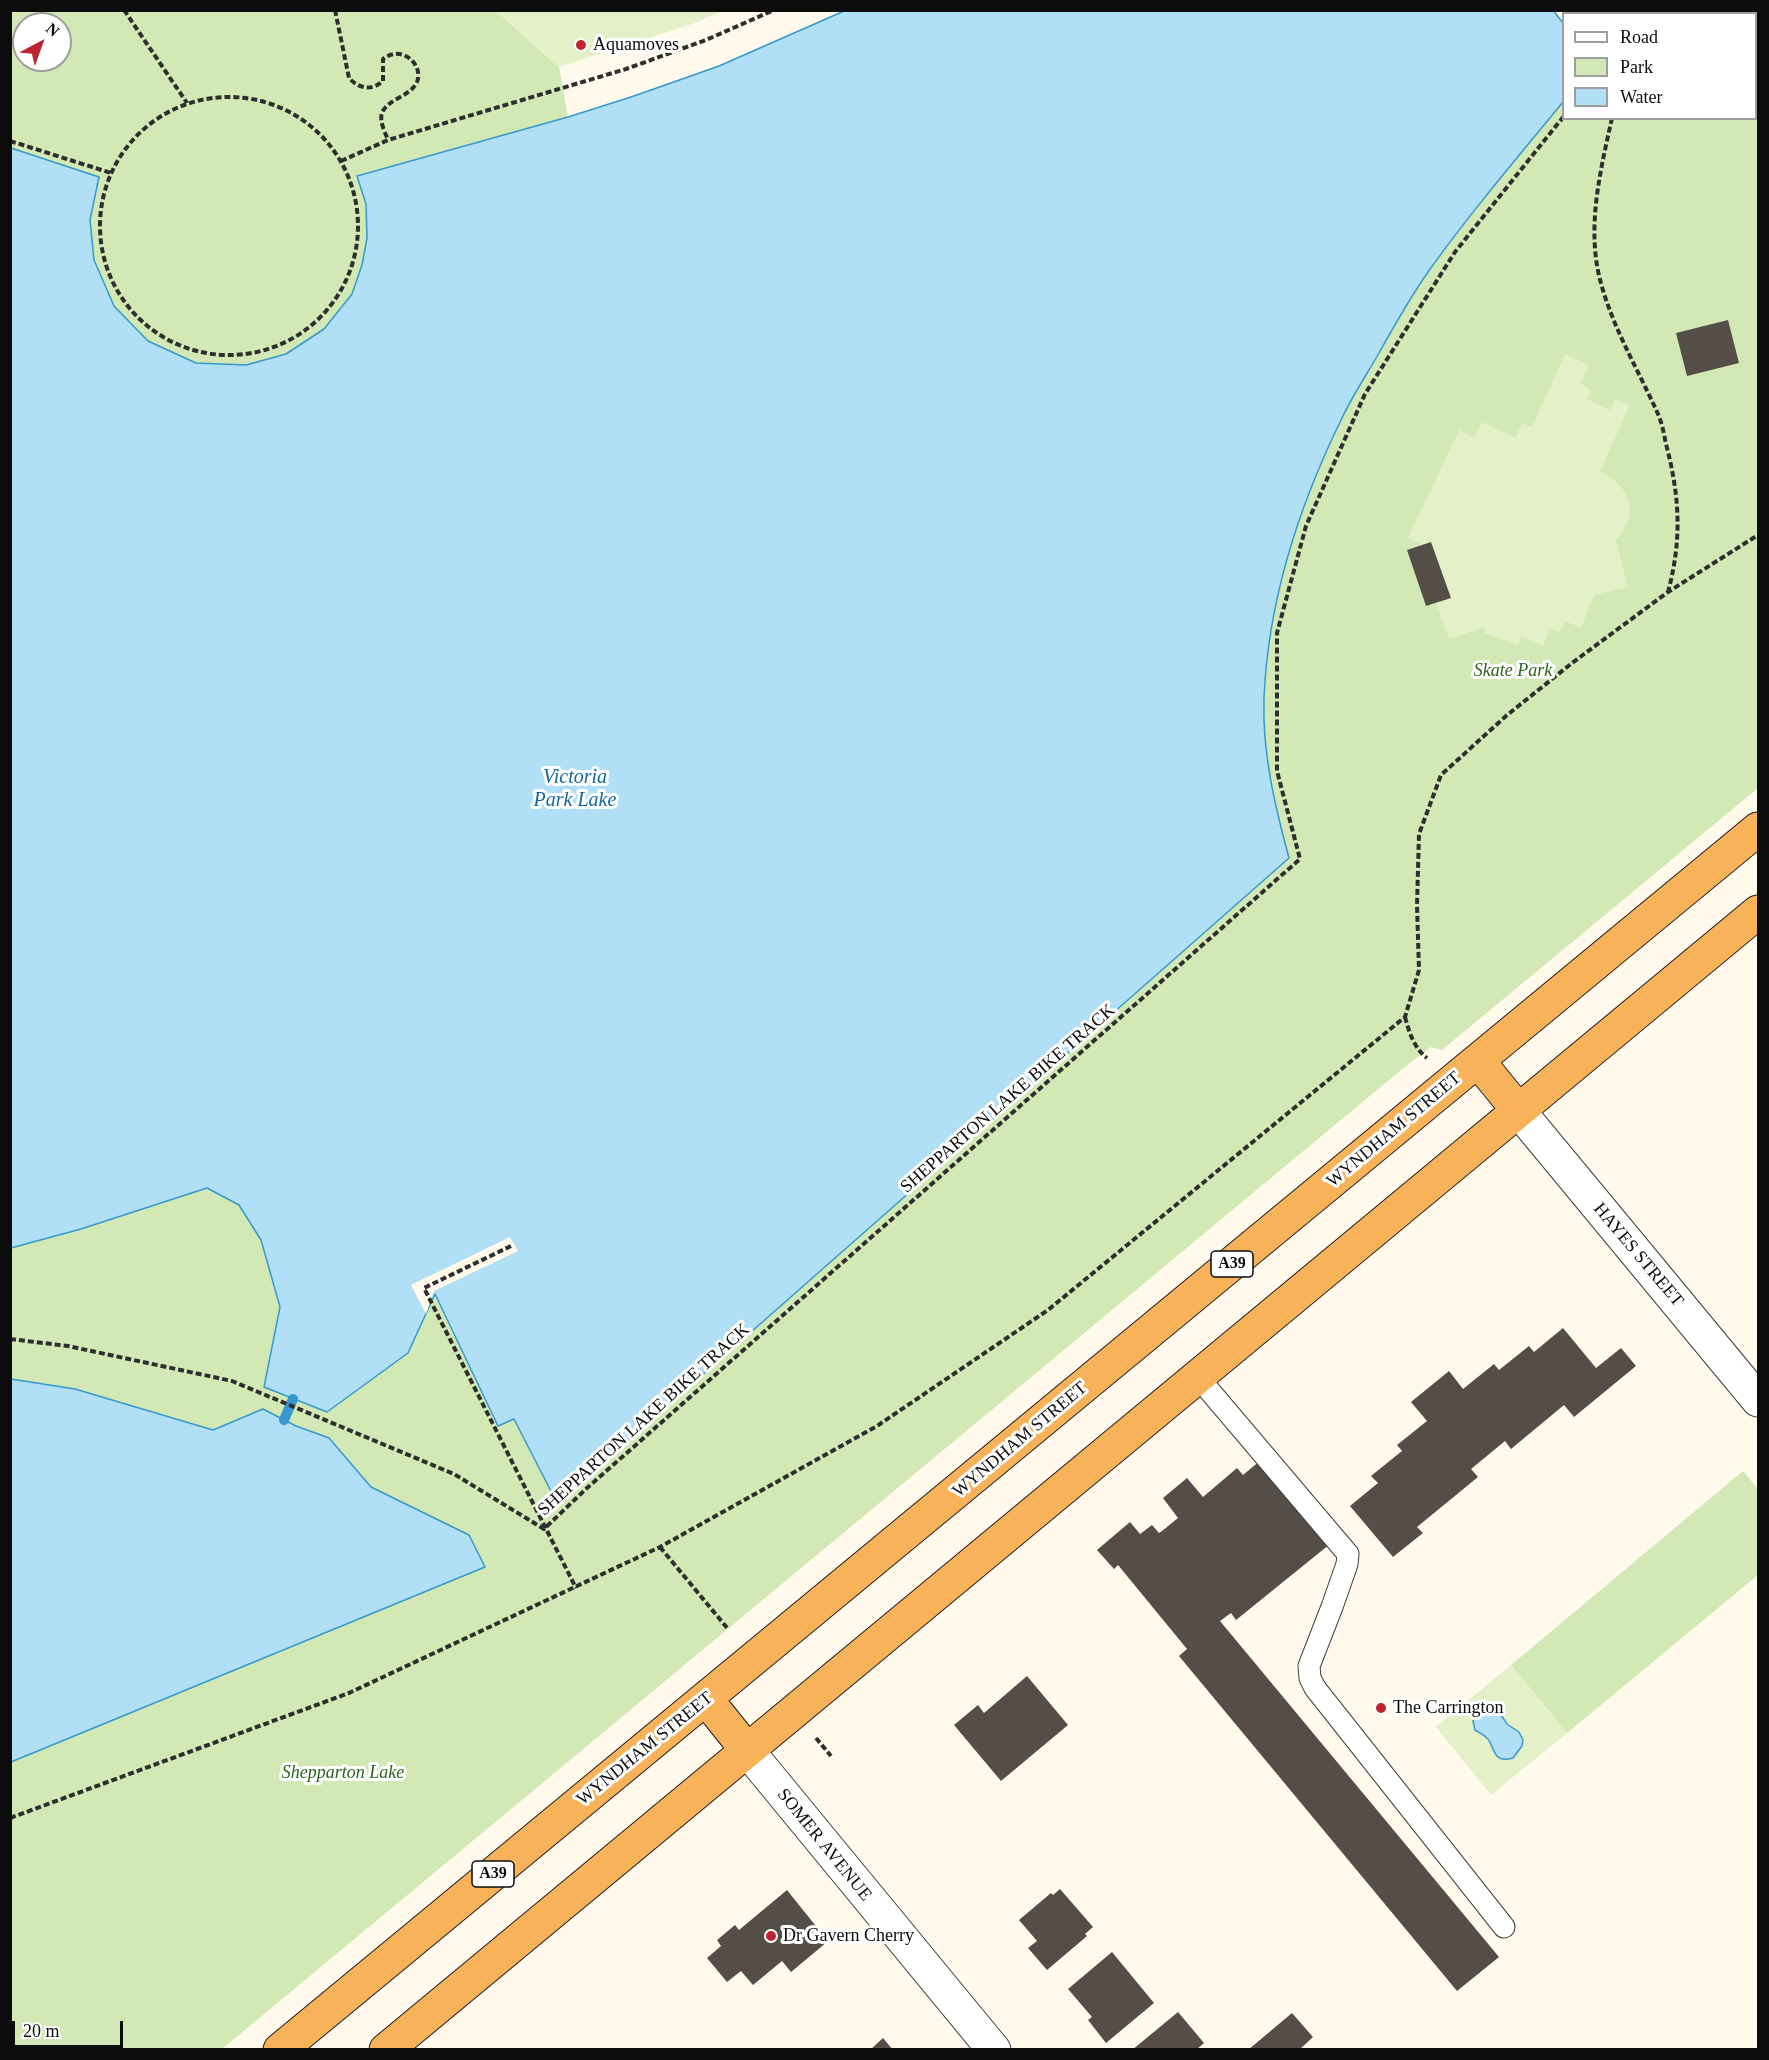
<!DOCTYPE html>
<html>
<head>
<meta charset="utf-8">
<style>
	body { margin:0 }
	#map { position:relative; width:1769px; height:2060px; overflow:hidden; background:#fffaeb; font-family:"Times New Roman",serif }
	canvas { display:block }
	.frame { position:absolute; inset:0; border:12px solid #0c0c0c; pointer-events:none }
	.legend { position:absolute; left:1562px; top:12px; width:195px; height:108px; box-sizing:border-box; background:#fff; border:2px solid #9e9e9e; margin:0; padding:8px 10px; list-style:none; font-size:18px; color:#0c0c0c }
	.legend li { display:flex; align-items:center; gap:12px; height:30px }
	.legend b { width:30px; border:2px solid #9e9e9e }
	.north { position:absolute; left:12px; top:12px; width:60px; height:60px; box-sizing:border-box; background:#fff; border:2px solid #9e9e9e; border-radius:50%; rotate:41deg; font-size:16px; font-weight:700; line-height:24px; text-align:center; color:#0c0c0c }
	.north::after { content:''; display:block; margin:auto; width:21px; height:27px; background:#bc2431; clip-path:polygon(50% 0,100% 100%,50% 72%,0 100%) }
	.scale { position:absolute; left:12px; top:2021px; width:111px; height:27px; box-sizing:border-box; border:3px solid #0c0c0c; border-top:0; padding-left:8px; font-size:18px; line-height:21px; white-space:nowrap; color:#0c0c0c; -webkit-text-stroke:4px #fff; paint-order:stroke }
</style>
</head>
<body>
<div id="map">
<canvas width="1769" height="2060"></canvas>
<div class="frame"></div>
<ul class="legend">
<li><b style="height:8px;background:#fff"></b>Road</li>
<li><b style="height:16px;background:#d2e9b5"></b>Park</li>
<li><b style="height:16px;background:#b0dff6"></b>Water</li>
</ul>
<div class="north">N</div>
<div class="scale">20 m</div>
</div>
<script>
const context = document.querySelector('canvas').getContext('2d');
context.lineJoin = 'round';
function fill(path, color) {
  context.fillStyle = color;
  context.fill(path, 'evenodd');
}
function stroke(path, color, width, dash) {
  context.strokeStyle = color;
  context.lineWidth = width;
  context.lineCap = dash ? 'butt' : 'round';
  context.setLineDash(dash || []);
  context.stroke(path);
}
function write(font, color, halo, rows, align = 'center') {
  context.font = font + ' "Times New Roman",serif';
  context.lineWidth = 6;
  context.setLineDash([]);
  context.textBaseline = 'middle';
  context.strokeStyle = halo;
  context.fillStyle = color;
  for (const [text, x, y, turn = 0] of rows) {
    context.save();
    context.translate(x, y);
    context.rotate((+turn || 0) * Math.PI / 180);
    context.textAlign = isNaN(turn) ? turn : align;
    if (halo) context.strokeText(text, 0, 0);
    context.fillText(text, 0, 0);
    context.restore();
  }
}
fill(new Path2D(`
	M1664,10L1758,11V788L1442,1050L1431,1047L1401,1070L222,2049H11V1762L484,1567L469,1535L371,1487L329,1438L296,1426L263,1410L213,1430L75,1389L11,1379V1248L81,1229L207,1188L239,1205L261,1240L280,1307L264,1387L408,1353L435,1293L498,1425L514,1419L557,1503L1288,858C1275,806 1262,753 1264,698C1268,601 1300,503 1343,416C1353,395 1367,374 1379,354C1394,326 1410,298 1428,272C1470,213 1517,158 1563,102L1564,118H1756V14L1660,13Z
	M11,11H496L559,67L568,117L357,176L366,204L367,238L362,265L352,294L324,329L286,354L246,365L196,363L148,341L114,306L94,260L90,220L98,177L11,148ZM24,24H60V60H24Z
	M1743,1471L1758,1489V1575L1567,1733L1511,1665Z`), '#d2e9b5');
fill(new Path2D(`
	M496,11H723L695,23L559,67Z
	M1565,354L1589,365L1581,384L1591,390L1587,399L1610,410L1615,399L1630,405L1600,471C1630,486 1641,513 1616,540L1628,587L1594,595L1581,628L1565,621L1560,632L1550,629L1543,646L1521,636L1518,645L1484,633L1485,627L1449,639L1436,603L1426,606L1407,550L1421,544L1408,538L1459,430L1474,438L1482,422L1515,438L1522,423L1532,427Z
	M1511,1665L1567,1733L1491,1795L1436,1727Z`), '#e4f0c7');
const water = new Path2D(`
	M1553,10L1563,23V102C1517,158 1470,213 1428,272C1410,298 1394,326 1379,353C1367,374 1353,395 1343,416C1300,503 1268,601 1264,698C1262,753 1275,806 1289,858L557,1503L514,1419L498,1426L435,1294L408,1353L327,1412L264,1387L280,1307L261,1240L239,1205L207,1188L81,1229L11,1248V148L99,177L90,220L94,260L114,306L148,341L196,363L246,365L286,354L324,329L352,294L362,265L367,238L366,204L357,176L568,117L631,97L719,66L844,11Z
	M11,1379L75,1389L213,1430L263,1409L296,1426L329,1438L371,1487L469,1535L485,1567L11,1762Z
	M1486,1706L1497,1709L1507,1724L1519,1732L1523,1740L1522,1746L1513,1758C1497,1763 1495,1754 1490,1742C1487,1736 1480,1733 1475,1730L1473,1721L1481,1710Z`);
fill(water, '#b0dff6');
stroke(water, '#3698ce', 1.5);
fill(new Path2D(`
	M510,1237L518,1251L434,1291L426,1314L411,1285Z`), '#fffaeb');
stroke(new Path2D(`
	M284,1420L293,1399`), '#3698ce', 10);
fill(new Path2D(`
	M1728,320L1739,363L1687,376L1676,333Z
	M1431,542L1451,598L1426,606L1407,550Z
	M1563,1328L1596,1368L1621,1348L1636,1366L1574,1417L1564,1405L1511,1449L1505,1441L1471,1469L1478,1477L1417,1527L1423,1533L1393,1557L1350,1506L1378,1483L1371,1476L1402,1451L1397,1445L1427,1421L1411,1402L1449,1371L1463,1389L1494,1364L1499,1370L1529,1346L1534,1352Z
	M1261,1460L1330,1544L1236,1620L1231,1613L1220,1621L1499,1957L1457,1991L1179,1656L1187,1649L1118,1565L1114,1569L1097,1550L1130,1522L1140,1534L1152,1525L1159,1533L1162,1531L1178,1518L1163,1498L1187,1478L1203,1497L1237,1468L1243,1475Z
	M1027,1676L1068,1725L1001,1781L954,1725L978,1705L984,1713Z
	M1060,1889L1093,1927L1085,1934L1087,1936L1047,1970L1028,1948L1037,1941L1019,1920L1051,1893L1053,1895Z
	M787,1890L819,1930L817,1932L827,1942L791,1972L782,1961L753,1985L741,1971L727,1982L707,1958L721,1946L717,1940L735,1925L739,1930Z
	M1112,1952L1154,2003L1106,2043L1088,2020L1092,2017L1068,1989Z
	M1178,2012L1204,2043L1196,2050H1132Z
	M1292,2013L1313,2037L1299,2050H1248Z
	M883,2038L893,2050H870Z`), '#554d48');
const service = new Path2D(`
	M1197,1376L1348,1554L1347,1564L1332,1607L1309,1666L1310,1678L1315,1688L1504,1927`);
const minor = new Path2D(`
	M747,1750L994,2050`);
const tertiary = new Path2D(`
	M1518,1110L1758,1400`);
const trunk = new Path2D(`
	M1478,1061L1518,1110
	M706,1699L747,1750
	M280,2050L1758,829
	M386,2050L1758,912`);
stroke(service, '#3f3f3f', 23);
stroke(minor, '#3f3f3f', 35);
stroke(tertiary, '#3f3f3f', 35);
stroke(trunk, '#1d1d1d', 35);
stroke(new Path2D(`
	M124,10L187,103
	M335,10L349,78C359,89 372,91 383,81V59C402,44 424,65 417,82C410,97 387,99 382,113C379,121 385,132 388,140
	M1626,10L1629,14
	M1672,14L1676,10
	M100 226a129 129 0 1 1 258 0a129 129 0 1 1-258 0Z
	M1612,118C1601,168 1588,220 1598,271C1609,322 1637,367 1658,414C1662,423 1664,434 1666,444C1680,497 1682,540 1668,592
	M10,141L111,173
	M341,161L388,140L626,69L706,40L774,10
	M1405,1017C1409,1032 1414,1048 1427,1058
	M511,1246L424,1288L576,1588
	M10,1339L68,1346L232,1381L454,1474L544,1529L587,1488L1300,859L1277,771V633L1306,526L1365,394L1455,252L1564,116
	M660,1547L728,1629
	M816,1738L831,1756
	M10,1818L349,1693L660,1547L877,1426L1048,1310L1405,1017L1419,970L1417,905L1419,834L1441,775L1506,716L1572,663L1668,592L1758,535`), '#2e2e2e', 4, [6, 3]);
stroke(service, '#fff', 21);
stroke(minor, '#fff', 33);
stroke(tertiary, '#fff', 33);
stroke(trunk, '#f7b25a', 33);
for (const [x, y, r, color] of [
	[581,45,6,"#bc2431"],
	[1381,1708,6,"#bc2431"],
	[771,1936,6,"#bc2431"]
]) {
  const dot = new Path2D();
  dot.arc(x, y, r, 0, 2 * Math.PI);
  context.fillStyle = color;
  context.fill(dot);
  stroke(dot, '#fff', 2);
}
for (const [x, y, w] of [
	[1232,1264,42],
	[493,1874,42]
]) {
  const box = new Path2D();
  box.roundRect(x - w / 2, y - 13, w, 26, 4.5);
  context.fillStyle = '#fff';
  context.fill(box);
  stroke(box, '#0c0c0c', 1.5);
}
write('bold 16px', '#0c0c0c', null, [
	["A39",1232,1264],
	["A39",493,1874]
]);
write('18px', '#0c0c0c', '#fff', [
	["Aquamoves",593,45],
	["The Carrington",1393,1708],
	["Dr Gavern Cherry",783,1936]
], 'left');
write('italic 18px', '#2e641c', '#fff', [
	["Skate Park",1513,671],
	["Shepparton Lake",343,1773]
]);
write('18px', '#0c0c0c', '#fff', [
	["SHEPPARTON LAKE BIKE TRACK",1008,1099,-41],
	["WYNDHAM STREET",1394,1130,-40],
	["HAYES STREET",1638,1255,50],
	["SHEPPARTON LAKE BIKE TRACK",644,1420,-42],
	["WYNDHAM STREET",1020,1440,-40],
	["WYNDHAM STREET",645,1749,-39],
	["SOMER AVENUE",824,1845,51]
]);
write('italic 20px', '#15689e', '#fff', [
	["Victoria",575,778],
	["Park Lake",575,801]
]);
</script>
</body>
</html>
